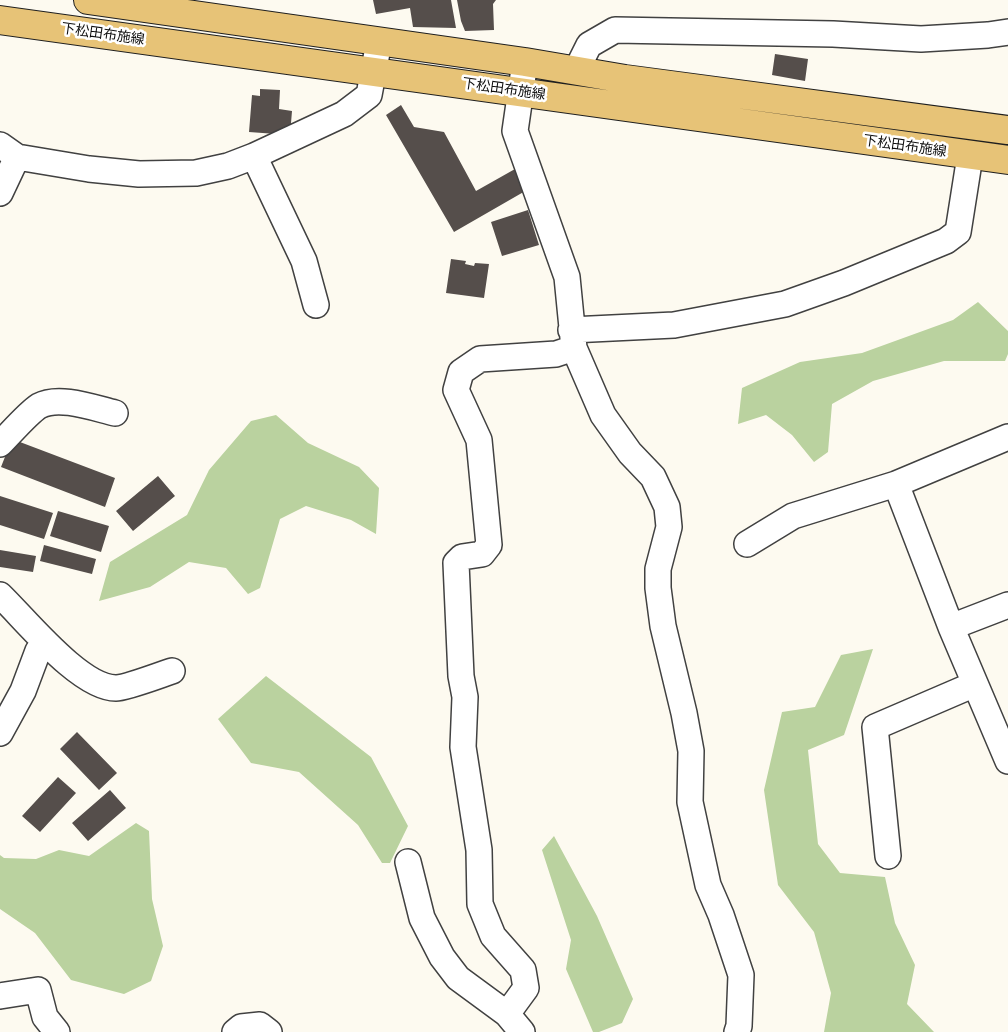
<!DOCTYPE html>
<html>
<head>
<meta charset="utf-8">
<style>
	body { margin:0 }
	canvas { display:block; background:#fdfaf0 }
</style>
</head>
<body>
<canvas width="1008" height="1032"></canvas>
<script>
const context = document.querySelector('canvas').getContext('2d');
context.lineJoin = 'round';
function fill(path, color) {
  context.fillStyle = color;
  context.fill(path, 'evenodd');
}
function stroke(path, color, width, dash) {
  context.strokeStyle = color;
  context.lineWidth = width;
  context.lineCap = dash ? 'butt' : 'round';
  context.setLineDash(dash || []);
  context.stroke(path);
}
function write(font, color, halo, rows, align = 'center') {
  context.font = font + ' "Playfair Display","Noto Sans JP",serif';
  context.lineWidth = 5;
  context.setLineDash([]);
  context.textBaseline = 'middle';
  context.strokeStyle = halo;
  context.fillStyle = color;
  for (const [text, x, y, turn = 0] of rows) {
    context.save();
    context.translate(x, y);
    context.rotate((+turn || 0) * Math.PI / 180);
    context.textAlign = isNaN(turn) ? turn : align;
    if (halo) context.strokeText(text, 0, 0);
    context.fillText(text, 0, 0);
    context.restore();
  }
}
fill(new Path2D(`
	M978,302L1008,331V354L1005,361H944L873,381L832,404L828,452L814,462L792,435L766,415L738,424L742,388L800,362L862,353L953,320Z
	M276,415L308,443L359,467L379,488L376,534L351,520L306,506L280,519L260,588L248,594L226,568L189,562L150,587L99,601L110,562L187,515L209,470L251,421Z
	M873,649L844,735L808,750L818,844L840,873L885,877L895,923L915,965L907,1004L934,1032H824L831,993L814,932L778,885L764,790L782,712L815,707L841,655Z
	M266,676L371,757L408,826L390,863H382L358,825L299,772L251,763L218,719Z
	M136,823L149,831L152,899L163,946L151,981L124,994L71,980L35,933L0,909V855L4,858L36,859L59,850L89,856Z
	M554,836L597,916L633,999L622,1023L599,1032H593L566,969L571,940L542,850Z`), '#bad29f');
fill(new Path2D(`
	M373,0H451L456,28L413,27L410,8L376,14Z
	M457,0H496L493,4L494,30L465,31L461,21Z
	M775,54L808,59L805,81L772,75Z
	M260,89L280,90L279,109L292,111L290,135L249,132L252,95L260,96Z
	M401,105L414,127L444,132L476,191L515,169L527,190L454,232L386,115Z
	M528,210L539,245L502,256L491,222Z
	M451,259L466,261L465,264L474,266L475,263L489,264L484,298L446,293Z
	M12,439L115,478L105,507L1,467Z
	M158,476L175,496L133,531L116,511Z
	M0,496L53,513L44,539L0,525Z
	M58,511L109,526L101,552L50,536Z
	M44,545L96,559L92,574L40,561Z
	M0,550L36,556L33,572L0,567Z
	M77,732L117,773L99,790L60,749Z
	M58,777L76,793L40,832L22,816Z
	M110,790L126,808L88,841L72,823Z`), '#554e4b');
const minor = new Path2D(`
	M525,62L515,131L567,277L574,348L603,415L630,453L653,477L667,507L669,527L658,569V588L663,626L684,713L691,751L690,802L708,885L721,915L741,975L739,1026L737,1032
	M576,71L589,45L615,30L833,34L921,39L988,35L1008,32
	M0,145L17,157L89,169L139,174L196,173L228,166L254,156L344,114L369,95L379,42
	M254,156L304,261L316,305
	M0,193L17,157
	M571,330L674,325L785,304L844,283L946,241L958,232L970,156
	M0,444C11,433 28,413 39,406C59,395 94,408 115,413
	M896,484L951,627L1008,761
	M747,544L793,516L896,484L1008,437
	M0,595C26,620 80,688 116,688C126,688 160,675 172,671
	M951,627L1008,605
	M0,733L23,691L38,651L44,642
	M888,856L875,727L975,684
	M408,862L422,918L442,957L458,978L507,1014L522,1032
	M0,996L38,990L45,1017L57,1032
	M507,1014L526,988L523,970L493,936L480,904L479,850L463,747L465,697L461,676L456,563L462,557L482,554L489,545L479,440L456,390L461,372L480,359L556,354L574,348
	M235,1032L241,1027L260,1025L269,1032`);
const primary = new Path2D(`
	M88,0L525,62L625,79L1008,130
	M0,20L1008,160`);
stroke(minor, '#414141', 28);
stroke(primary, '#1f1f1f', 30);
stroke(minor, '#fff', 25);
stroke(primary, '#e7c377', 28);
write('14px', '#0e0e0e', '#fff', [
	["下松田布施線",103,34,8],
	["下松田布施線",504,89,8],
	["下松田布施線",905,146,8]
]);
</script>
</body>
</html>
